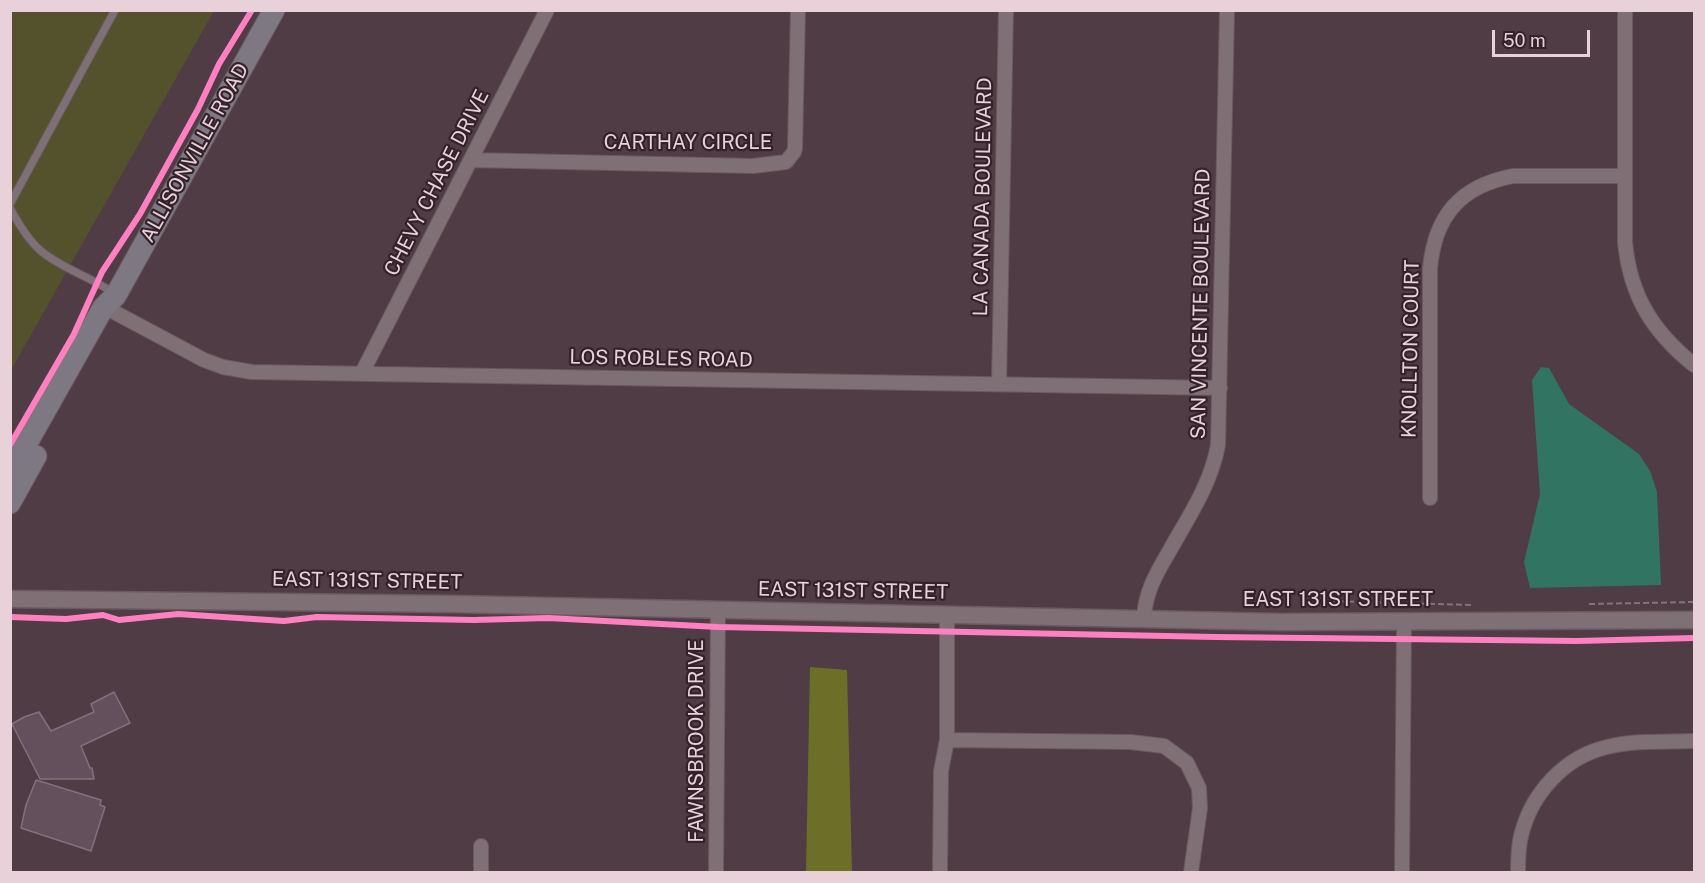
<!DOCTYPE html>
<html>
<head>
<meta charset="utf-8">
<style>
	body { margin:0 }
	#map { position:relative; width:1705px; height:883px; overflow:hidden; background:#503c45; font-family:"Public Sans",sans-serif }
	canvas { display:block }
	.frame { position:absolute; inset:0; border:12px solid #e9d1da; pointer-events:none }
	.scale { position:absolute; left:1492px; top:30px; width:98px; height:27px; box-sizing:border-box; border:3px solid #e9d1da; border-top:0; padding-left:8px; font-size:18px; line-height:21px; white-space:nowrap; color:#e9d1da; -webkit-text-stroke:4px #332229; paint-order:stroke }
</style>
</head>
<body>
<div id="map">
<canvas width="1705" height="883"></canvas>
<div class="frame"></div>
<div class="scale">50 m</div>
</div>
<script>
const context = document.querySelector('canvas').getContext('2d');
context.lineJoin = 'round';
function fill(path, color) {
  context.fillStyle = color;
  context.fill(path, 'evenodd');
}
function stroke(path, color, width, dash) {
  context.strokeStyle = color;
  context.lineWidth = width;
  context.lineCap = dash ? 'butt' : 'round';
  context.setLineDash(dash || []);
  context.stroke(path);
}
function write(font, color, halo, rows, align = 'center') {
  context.font = font + ' "Public Sans",sans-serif';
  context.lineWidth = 4.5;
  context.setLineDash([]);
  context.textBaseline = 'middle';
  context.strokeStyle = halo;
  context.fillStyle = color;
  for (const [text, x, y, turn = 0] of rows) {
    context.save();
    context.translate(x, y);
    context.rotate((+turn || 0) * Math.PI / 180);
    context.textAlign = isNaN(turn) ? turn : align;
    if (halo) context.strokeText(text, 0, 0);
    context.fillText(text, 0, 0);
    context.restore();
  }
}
fill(new Path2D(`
	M11,11H214L11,370Z`), '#53522d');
fill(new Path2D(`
	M810,667L847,670L852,872H806Z`), '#6d6e28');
fill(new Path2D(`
	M1541,367L1549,368L1569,404L1639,454L1650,471L1657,492L1661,585L1530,588L1524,562L1540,494L1532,380Z`), '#317462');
const building = new Path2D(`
	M114,692L130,723L81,746L90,768H92L94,779H40L12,724L24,717L39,712L51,731L94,712L91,704Z
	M36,780L101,800L100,805L105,807L91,851L21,828L26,805Z`);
fill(building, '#64505d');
stroke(building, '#81717b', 1.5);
const service = new Path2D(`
	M10,204L115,10
	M10,208C18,223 28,240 41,251C62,269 92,277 115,294`);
const minor = new Path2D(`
	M1625,10V242C1630,296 1653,332 1694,365
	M471,160L753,166L786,162L794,152L795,148L798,10
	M114,312L204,360L223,367L252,372L1220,388
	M362,373L547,10
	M999,384L1006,10
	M1430,498V268C1435,216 1460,186 1513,176H1625
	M1144,618C1145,592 1157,572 1170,550C1189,516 1211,484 1218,445L1227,10
	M947,740L1130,742L1164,746L1187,763L1199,788L1200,808L1191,872
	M481,872V846
	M716,872L718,609
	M940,872L941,771L947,740V615
	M1402,872L1404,621
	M1518,872C1518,860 1518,848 1521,836C1531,794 1564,757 1607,747C1635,740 1666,742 1694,741`);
const tertiary = new Path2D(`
	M10,599L454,604L1280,622L1694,620`);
const primary = new Path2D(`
	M10,473L103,308L116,295L274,10
	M10,503L36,456`);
stroke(service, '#6b5961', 9);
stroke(minor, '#6b5961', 16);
stroke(tertiary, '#6b5961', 19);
stroke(primary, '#6b5961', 23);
stroke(new Path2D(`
	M1330,601L1473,605
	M1589,604L1694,602`), '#82747b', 2, [6, 3]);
stroke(service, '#7f7076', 7);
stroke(minor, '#7f7076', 14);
stroke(tertiary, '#7f7076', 16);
stroke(primary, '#7d7882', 21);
stroke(new Path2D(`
	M10,445L74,334L102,272L140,214L198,109L219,64L252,10
	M10,617L66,619L103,615L119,620L178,614L284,621L317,617L474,620L548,618L718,627L1216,637L1577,641L1694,638`), '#ff80c0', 6);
write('20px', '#e9d1da', '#332229', [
	["CARTHAY CIRCLE",688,143],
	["ALLISONVILLE ROAD",195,153,-61],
	["CHEVY CHASE DRIVE",437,183,-63],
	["LA CANADA BOULEVARD",983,197,-89],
	["SAN VINCENTE BOULEVARD",1201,304,-89],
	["KNOLLTON COURT",1411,349,-89],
	["LOS ROBLES ROAD",661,359,1],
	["EAST 131ST STREET",367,581,1],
	["EAST 131ST STREET",853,591,1],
	["EAST 131ST STREET",1338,600],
	["FAWNSBROOK DRIVE",697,741,-90]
]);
</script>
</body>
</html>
